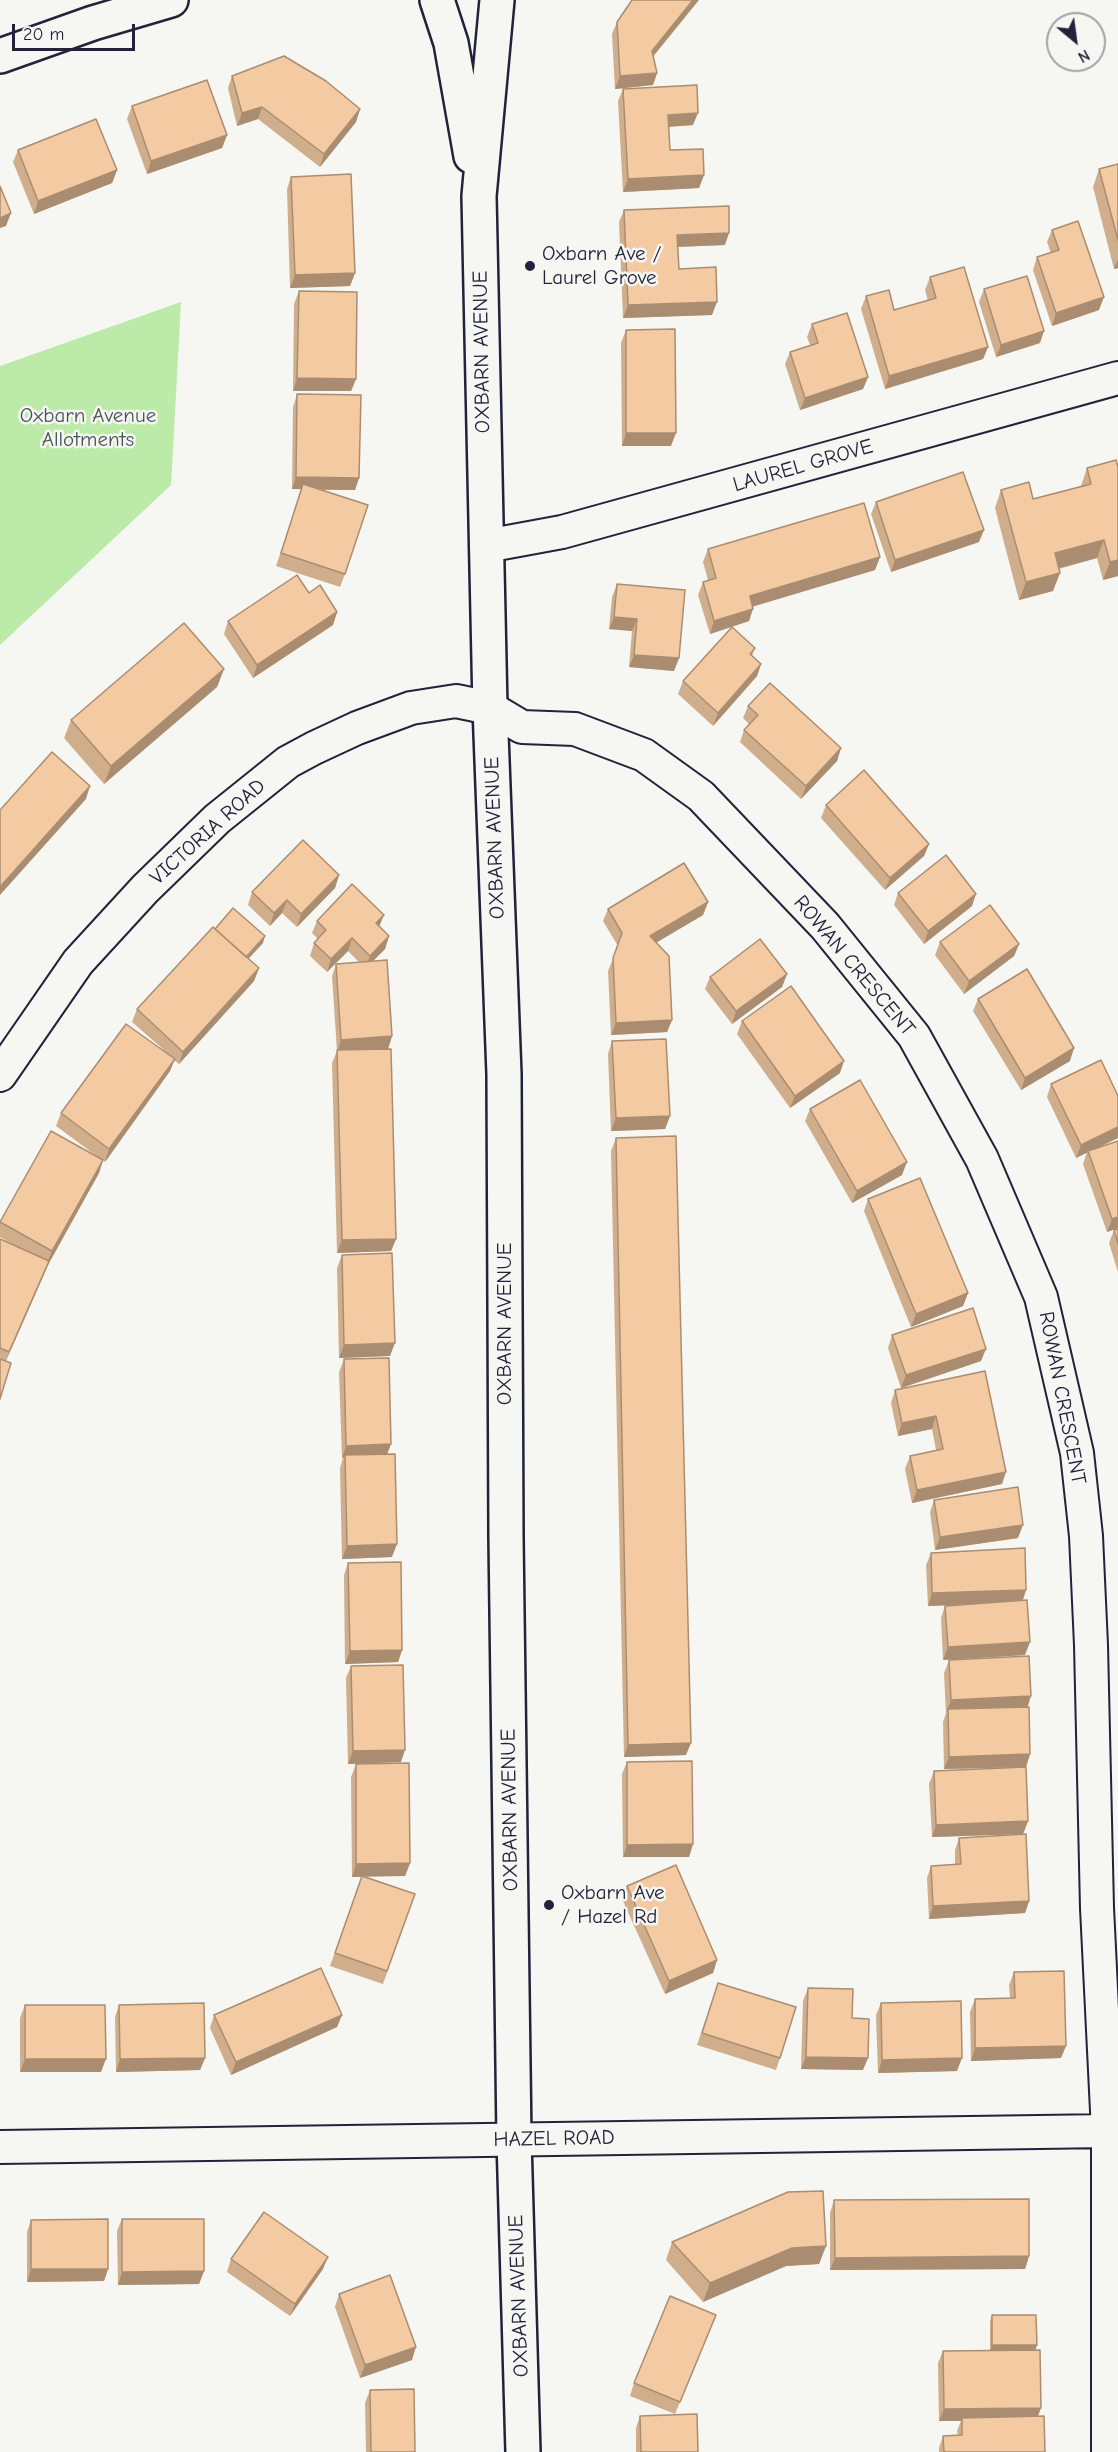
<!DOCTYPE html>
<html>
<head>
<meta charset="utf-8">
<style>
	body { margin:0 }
	#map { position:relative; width:1118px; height:2452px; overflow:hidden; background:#f6f6f2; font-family:"Comic Neue",sans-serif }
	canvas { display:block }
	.north { position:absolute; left:1046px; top:12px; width:60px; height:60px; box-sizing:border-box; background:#f6f6f2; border:2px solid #a1a1a9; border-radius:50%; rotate:151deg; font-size:16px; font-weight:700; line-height:24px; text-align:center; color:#22223b }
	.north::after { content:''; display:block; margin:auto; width:21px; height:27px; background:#22223b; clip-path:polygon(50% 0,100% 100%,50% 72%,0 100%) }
	.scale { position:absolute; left:12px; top:24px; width:123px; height:27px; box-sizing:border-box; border:3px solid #22223b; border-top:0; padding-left:8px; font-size:18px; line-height:21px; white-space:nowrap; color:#22223b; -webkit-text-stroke:4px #f6f6f2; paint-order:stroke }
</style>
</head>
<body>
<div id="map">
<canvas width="1118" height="2452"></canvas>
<div class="north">N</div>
<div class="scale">20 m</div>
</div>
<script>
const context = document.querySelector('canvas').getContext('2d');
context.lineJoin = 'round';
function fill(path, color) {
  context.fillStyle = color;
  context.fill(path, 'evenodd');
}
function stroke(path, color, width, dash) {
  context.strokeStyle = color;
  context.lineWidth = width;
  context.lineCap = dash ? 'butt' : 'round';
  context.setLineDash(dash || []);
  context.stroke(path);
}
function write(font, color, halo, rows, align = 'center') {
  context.font = font + ' "Comic Neue",sans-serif';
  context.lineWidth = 5;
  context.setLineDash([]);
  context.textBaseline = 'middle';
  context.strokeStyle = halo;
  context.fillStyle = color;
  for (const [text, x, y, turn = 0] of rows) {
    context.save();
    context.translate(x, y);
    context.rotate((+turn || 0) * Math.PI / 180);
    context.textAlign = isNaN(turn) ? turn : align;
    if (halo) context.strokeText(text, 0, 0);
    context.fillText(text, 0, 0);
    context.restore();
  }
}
fill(new Path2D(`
	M181,302L171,485L0,645V366Z`), '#bceaa9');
const street = new Path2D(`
	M486,546L562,532L1118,378
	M0,1075L78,962L145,889L217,819L288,762L314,748L357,728L411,708L456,701L490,708L522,727L575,729L644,755L701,796L825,926L914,1036L982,1159L1041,1297L1077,1453L1086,1536L1091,1645L1097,1908L1108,2131V2452
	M0,2147L1108,2131`);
const secondary = new Path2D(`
	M437,0L451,43L471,156
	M497,0L479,196L490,708L504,1074L506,1537L514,2140L523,2452
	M0,56L93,23L171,0`);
stroke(street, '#22223b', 36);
stroke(secondary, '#22223b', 38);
stroke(street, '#f6f6f2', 32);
stroke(secondary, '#f6f6f2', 33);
fill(new Path2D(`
	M617,22L653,57L657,73L653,85L615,89L612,34Z
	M232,76L360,109L356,122L320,167L258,119L237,126L228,88Z
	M623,89L693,125L669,127L670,150L704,175L699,188L623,192L618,101Z
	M132,106L227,135L222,148L147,174L127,119Z
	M18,150L117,170L112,183L34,214L13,162Z
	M1118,164V268L1114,269L1093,187L1099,169Z
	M291,177L355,273L350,286L290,288L287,189Z
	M624,210L725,245L678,247L679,269L712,315L623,318L619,222Z
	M1052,230L1099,310L1052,326L1033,270L1037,257L1051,253L1047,242Z
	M930,277L988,347L983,359L885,389L861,309L866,296L894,310L928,301L925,290Z
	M984,289L1040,343L996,357L979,302Z
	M299,291L356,379L351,391H293L294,304Z
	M812,324L868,377L863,389L800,410L785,364L790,352L810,345L807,337Z
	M626,330L671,446H622L621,343Z
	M297,394L359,478L355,490H320L345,574L340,587L276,566L302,489H292L293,407Z
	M1118,467V576L1103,580L1097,558L1059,569L1053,591L1019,600L995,508L1001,490L1033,499L1081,486L1087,468Z
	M876,502L979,542L891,572L871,514Z
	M708,549L880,557L875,570L753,606L749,621L710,634L698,595L703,582L708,580L703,562Z
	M617,584L679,658L674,671L629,667L632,631L609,629L612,597Z
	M309,593L337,612L333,625L253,678L224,634L228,621Z
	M755,648L752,656L761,664L757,676L713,726L678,694L683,681Z
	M224,669L217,687L104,784L64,738L71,720Z
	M748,706L841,748L837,761L801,799L740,742L744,730L749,724L743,718Z
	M826,805L929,844L924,856L885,890L821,818Z
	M339,875L335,888L297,927L282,913L270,926L248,905L252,892Z
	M898,893L972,906L924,944L894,905Z
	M708,902L703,915L656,943L672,1020L667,1032L611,1035L608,971L618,946L603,921L608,909Z
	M317,921L379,927L389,936L385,949L373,961L392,1036L388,1049L396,1239L391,1251L337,1253L332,1063L337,1051L332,976L336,964L359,962L348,951L327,972L310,956L314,943L318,939L312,933Z
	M215,929L263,943L248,959L259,968L254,981L179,1064L174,1060L170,1071L105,1162L103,1160L99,1173L49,1263L6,1361L0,1399V1239L17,1247L0,1237V1222L102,1160L56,1126L61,1113L164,1050L132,1022L137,1009Z
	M940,942L1019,944L1014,956L964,994L935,955Z
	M787,974L782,987L732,1024L705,989L710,977Z
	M978,999L1070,1061L1021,1090L973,1011Z
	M742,1021L840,1073L790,1108L737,1034Z
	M612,1041L670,1116L665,1129L611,1131L608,1054Z
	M1051,1084L1118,1138L1094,1149L1118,1141V1228L1107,1232L1083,1164L1087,1152L1076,1158L1047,1097Z
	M810,1109L902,1175L852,1203L805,1121Z
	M616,1138L686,1755L624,1757L611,1151Z
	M868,1199L968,1293L963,1306L911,1327L864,1211Z
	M1118,1229V1272L1109,1243L1114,1230Z
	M342,1255L390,1356L339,1358L337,1268Z
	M892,1335L981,1361L901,1388L888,1348Z
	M344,1359L391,1444L387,1454L392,1557L342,1559L340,1468L343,1458H342L339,1372Z
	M985,1371L1002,1484L912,1503L905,1469L910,1456L936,1450L932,1429L898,1436L891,1403L895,1390Z
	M934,1500L1018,1538L935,1550L930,1512Z
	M931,1553L1026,1590L1023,1600L1025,1655L943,1660L941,1618L945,1606L956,1605L928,1606L926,1565Z
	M348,1563L402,1650L398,1662L345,1664L344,1575Z
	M949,1660L1027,1707L1030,1754L1026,1767L944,1769L943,1722L946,1713L944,1673Z
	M351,1666L401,1762L348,1764L346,1678Z
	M627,1762L693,1844L689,1857H623L622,1774Z
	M356,1764L410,1863L405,1876H364L415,1894L383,1984L330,1966L362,1877H352L351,1777Z
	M934,1771L1028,1821L1023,1834L932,1837L929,1784Z
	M959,1838L1029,1901L1025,1913L929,1919L927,1878L931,1866L955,1865V1850Z
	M627,1886L717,1960L713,1973L665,1994L622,1899Z
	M1014,1972L1061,2058L971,2061L970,2012L975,1999L1010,1998L1009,1985Z
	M718,1983L780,2058L776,2070L697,2045Z
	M808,1988L852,2018L863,2070L801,2069L803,2001Z
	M881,2003L957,2071L878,2073L876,2015Z
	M25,2005L101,2072H20V2018Z
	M119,2005L205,2058L200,2070L116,2072L115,2017Z
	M214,2015H342L337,2027L231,2075L210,2028Z
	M834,2200L1029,2256L1025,2269L830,2270V2213Z
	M122,2219L204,2271L199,2284L118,2285L117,2231Z
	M31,2220L108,2269L104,2281L27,2282V2232Z
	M672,2242L826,2246L819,2264L786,2266L703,2302L666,2260Z
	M231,2259L323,2269L290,2316L227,2272Z
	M339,2294L412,2360L360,2378L335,2307Z
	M992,2315L1037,2345L1035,2350L1041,2408L1038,2416L1045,2452H939V2448L943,2436L958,2435L957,2431L961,2421H939L938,2363L943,2351L990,2350V2321Z
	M711,2328L675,2414L630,2396L634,2383Z
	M370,2390L415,2452H366L365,2403Z
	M640,2416L698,2452H636V2428Z`), '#d1ae8b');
fill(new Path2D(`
	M693,0H699L647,64L652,51Z
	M657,73L653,85L615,89L620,76Z
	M262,107L258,119L237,126L242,113Z
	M360,109L356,122L320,167L324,154Z
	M698,113L693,125L663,127L668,115Z
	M227,135L222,148L147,174L151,161Z
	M117,170L112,183L34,214L38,201Z
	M704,175L699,188L623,192L628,179Z
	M11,213L6,226L0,228V218Z
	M729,233L725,245L673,247L677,235Z
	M1118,259V268L1114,269Z
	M355,273L350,286L290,288L295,275Z
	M1104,297L1099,310L1052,326L1056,313Z
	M717,302L712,315L623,318L628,305Z
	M1044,331L1040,343L996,357L1001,345Z
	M988,347L983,359L885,389L889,376Z
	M868,377L863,389L800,410L805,398Z
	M297,378L356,379L351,391H293Z
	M626,433H676L671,446H622Z
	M296,477L359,478L355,490L292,489Z
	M984,530L979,542L891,572L895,560Z
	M1104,540L1097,558L1048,571L1055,553Z
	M880,557L875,570L745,609L750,596Z
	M1118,560V576L1103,580L1110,562Z
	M1060,573L1053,591L1019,600L1026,582Z
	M753,609L749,621L710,634L714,621Z
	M337,612L333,625L253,678L257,665Z
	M614,617L637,619L632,631L609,629Z
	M634,655L679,658L674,671L629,667Z
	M761,664L757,676L713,726L718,713Z
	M224,669L217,687L104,784L111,766Z
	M841,748L837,761L801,799L806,786Z
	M90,786L86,799L0,895V887Z
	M929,844L924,856L885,890L890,878Z
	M339,875L335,888L297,927L301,914Z
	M976,894L972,906L924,944L928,931Z
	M287,900L282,913L270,926L274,913Z
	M708,902L703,915L645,949L650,936Z
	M384,915L379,927L376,923Z
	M265,936L263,943L240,968L243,962Z
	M389,936L385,949L365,969L370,956Z
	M352,938L348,951L327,972L331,959Z
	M1019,944L1014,956L964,994L969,981Z
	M259,968L254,981L179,1064L183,1052Z
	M787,974L782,987L732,1024L736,1011Z
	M672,1020L667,1032L611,1035L616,1023Z
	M392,1036L388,1049L337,1053L341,1040Z
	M1074,1048L1070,1061L1021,1090L1025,1078Z
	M175,1059L170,1071L105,1162L109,1149Z
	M844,1061L840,1073L790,1108L795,1096Z
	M670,1116L665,1129L611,1131L616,1118Z
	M1118,1127V1138L1076,1158L1081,1145Z
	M103,1160L99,1173L49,1263L4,1365L52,1251Z
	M907,1162L902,1175L852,1203L857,1191Z
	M1118,1217V1228L1107,1232L1112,1219Z
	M396,1239L391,1251L337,1253L342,1240Z
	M968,1293L963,1306L911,1327L916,1314Z
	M395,1343L390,1356L339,1358L344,1345Z
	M986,1349L981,1361L901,1388L906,1375Z
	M936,1416L932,1429L898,1436L902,1423Z
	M391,1444L386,1457L345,1455L343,1458H342L346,1446Z
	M1006,1472L1002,1484L912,1503L917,1490Z
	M1023,1525L1018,1538L935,1550L940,1537Z
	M397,1544L392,1557L342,1559L347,1546Z
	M1026,1590L1022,1602L928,1606L932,1593Z
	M1030,1642L1025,1655L943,1660L948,1647Z
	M402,1650L398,1662L345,1664L350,1651Z
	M1031,1696L1027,1709H948L946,1713L951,1700Z
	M691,1743L686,1755L624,1757L628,1745Z
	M405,1750L401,1762L348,1764L353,1751Z
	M1030,1754L1026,1767L944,1769L949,1757Z
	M1028,1821L1023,1834L932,1837L936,1825Z
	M693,1844L689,1857H623L627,1845Z
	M410,1863L405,1876L352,1877L356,1864Z
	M1029,1901L1025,1913L929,1919L933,1906Z
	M717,1960L713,1973L665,1994L669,1981Z
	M342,2015L337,2027L231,2075L236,2062Z
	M1066,2046L1061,2058L971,2061L975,2048Z
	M806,2057L868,2058L863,2070L801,2069Z
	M205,2058L200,2070L116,2072L120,2059Z
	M962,2058L957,2071L878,2073L882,2060Z
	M25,2059H106L101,2072H20Z
	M826,2246L819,2264L786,2266L703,2302L710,2283L792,2248Z
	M1029,2256L1025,2269L830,2270L835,2258Z
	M328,2257L323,2269L290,2316L295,2304Z
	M31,2269H108L104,2281L27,2282Z
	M204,2271L199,2284L118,2285L122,2272Z
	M992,2345H1037L1035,2351H990Z
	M416,2347L412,2360L360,2378L365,2365Z
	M1041,2408L1036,2420L962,2418L961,2421H939L944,2409Z`), '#aa8d71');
const building = new Path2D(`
	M632,0H693L652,51L657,73L620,76L617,22Z
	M284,56L326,81L360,109L324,154L262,107L242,113L232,76Z
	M207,80L227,135L151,161L132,106Z
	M697,85L698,113L668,115L670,150L703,149L704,175L628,179L623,89Z
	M96,119L117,170L38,201L18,150Z
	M1118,164V240L1099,169Z
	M351,174L355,273L295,275L291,177Z
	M0,186L11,213L0,218Z
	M729,206V233L677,235L679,269L716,267L717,302L628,305L624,210Z
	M1078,221L1104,297L1056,313L1037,257L1059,250L1052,230Z
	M964,267L988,347L889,376L866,296L889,290L894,310L936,298L930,277Z
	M1027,276L1044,331L1001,345L984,289Z
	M299,291L357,292L356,379L297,378Z
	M847,313L868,377L805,398L790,352L818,343L812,324Z
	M675,329L676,433H626V330Z
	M297,394L361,395L359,478L296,477Z
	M1116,460L1118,467V560L1110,562L1104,540L1055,553L1060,573L1026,582L1001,490L1029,482L1033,499L1091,484L1087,468Z
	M963,472L984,530L895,560L876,502Z
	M303,484L368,505L345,574L281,553Z
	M864,503L880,557L750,596L753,609L714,621L703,582L716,578L708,549Z
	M297,575L309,593L320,585L337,612L257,665L228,621Z
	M617,584L685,590L679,658L634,655L637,619L614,617Z
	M184,623L224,669L111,766L71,720Z
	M732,627L755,648L750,654L761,664L718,713L683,681Z
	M770,683L841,748L806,786L744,730L758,715L748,706Z
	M52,752L90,786L0,887V810Z
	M864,770L929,844L890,878L826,805Z
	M303,840L339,875L301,914L287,900L274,913L252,892Z
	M946,855L976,894L928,931L898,893Z
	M684,863L708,902L650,936L669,956L672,1020L616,1023L613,958L622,933L608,909Z
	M352,884L384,915L376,923L389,936L370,956L352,938L331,959L314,943L326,930L317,921Z
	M990,905L1019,944L969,981L940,942Z
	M233,908L265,936L246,957L215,929Z
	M213,927L259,968L183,1052L137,1009Z
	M760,939L787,974L736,1011L710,977Z
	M387,960L392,1036L341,1040L336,964Z
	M1027,969L1074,1048L1025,1078L978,999Z
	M791,986L844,1061L795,1096L742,1021Z
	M126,1024L175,1059L109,1149L61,1113Z
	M666,1039L670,1116L616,1118L612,1041Z
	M391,1049L396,1239L342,1240L337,1050Z
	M1101,1060L1118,1096V1127L1081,1145L1051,1084Z
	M860,1080L907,1162L857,1191L810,1109Z
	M51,1131L103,1160L52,1251L0,1222Z
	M676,1136L691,1743L628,1745L616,1138Z
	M1118,1141V1217L1112,1219L1088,1151Z
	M920,1178L968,1293L916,1314L868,1199Z
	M1118,1229V1244L1114,1230Z
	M0,1239L49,1261L9,1352L0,1348Z
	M392,1253L395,1343L344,1345L342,1255Z
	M973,1308L986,1349L906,1375L892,1335Z
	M389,1358L391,1444L346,1446L344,1359Z
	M0,1359L11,1363L0,1399Z
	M985,1371L1006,1472L917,1490L910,1456L943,1449L936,1416L902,1423L895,1390Z
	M395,1454L397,1544L347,1546L345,1455Z
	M1018,1487L1023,1525L940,1537L934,1500Z
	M1025,1548L1026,1590L932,1593L931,1553Z
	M401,1562L402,1650L350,1651L348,1563Z
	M1027,1600L1030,1642L948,1647L945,1606Z
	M1029,1656L1031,1696L951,1700L949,1660Z
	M403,1665L405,1750L353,1751L351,1666Z
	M1029,1707L1030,1754L949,1757L948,1709Z
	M692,1761L693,1844L627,1845V1762Z
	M409,1763L410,1863L356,1864V1764Z
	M1026,1767L1028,1821L936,1825L934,1771Z
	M1026,1834L1029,1901L933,1906L931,1866L961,1864L959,1838Z
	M676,1865L717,1960L669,1981L627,1886Z
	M362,1876L415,1894L387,1971L335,1953Z
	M321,1968L342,2015L236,2062L214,2015Z
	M1064,1971L1066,2046L975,2048V1999L1015,1998L1014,1972Z
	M718,1983L796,2007L780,2058L702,2033Z
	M808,1988L853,1989L852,2018L869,2019L868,2058L806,2057Z
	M961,2001L962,2058L882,2060L881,2003Z
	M204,2003L205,2058L120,2059L119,2005Z
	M25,2005H105L106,2059H25Z
	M823,2191L826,2246L792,2248L710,2283L672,2242L788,2192Z
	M1029,2199V2256L835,2258L834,2200Z
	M264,2212L328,2257L295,2304L231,2259Z
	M108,2219V2269H31V2220Z
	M122,2219H204V2271L122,2272Z
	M390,2275L416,2347L365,2365L339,2294Z
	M670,2296L716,2315L680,2402L634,2383Z
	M992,2315H1036L1037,2345H992Z
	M1040,2350L1041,2408L944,2409L943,2351Z
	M414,2389L415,2452H371L370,2390Z
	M697,2414L698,2452H641L640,2416Z
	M1044,2416L1045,2452H944L943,2436L962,2435V2418Z`);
fill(building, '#f3caa2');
stroke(building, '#aa8d71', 1.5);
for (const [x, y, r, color] of [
	[530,266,6,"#22223b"],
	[549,1905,6,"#22223b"]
]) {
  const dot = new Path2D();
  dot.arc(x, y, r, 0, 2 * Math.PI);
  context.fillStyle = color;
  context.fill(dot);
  stroke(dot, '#f6f6f2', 2);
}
write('21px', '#22223b', '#f6f6f2', [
	["Oxbarn Ave /",542,254],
	["Laurel Grove",542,278],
	["Oxbarn Ave",561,1893],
	["/ Hazel Rd",561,1917]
], 'left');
write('21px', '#22223b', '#f6f6f2', [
	["OXBARN AVENUE",482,352,-91],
	["LAUREL GROVE",803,466,-16],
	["VICTORIA ROAD",208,832,-42],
	["OXBARN AVENUE",495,838,-92],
	["ROWAN CRESCENT",854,966,50],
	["OXBARN AVENUE",505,1324,-90],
	["ROWAN CRESCENT",1062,1398,79],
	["OXBARN AVENUE",510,1810,-91],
	["HAZEL ROAD",554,2139,-1],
	["OXBARN AVENUE",519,2296,-92]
]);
write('21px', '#485456', '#f6f6f2', [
	["Oxbarn Avenue",88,416],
	["Allotments",88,440]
]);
</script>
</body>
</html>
